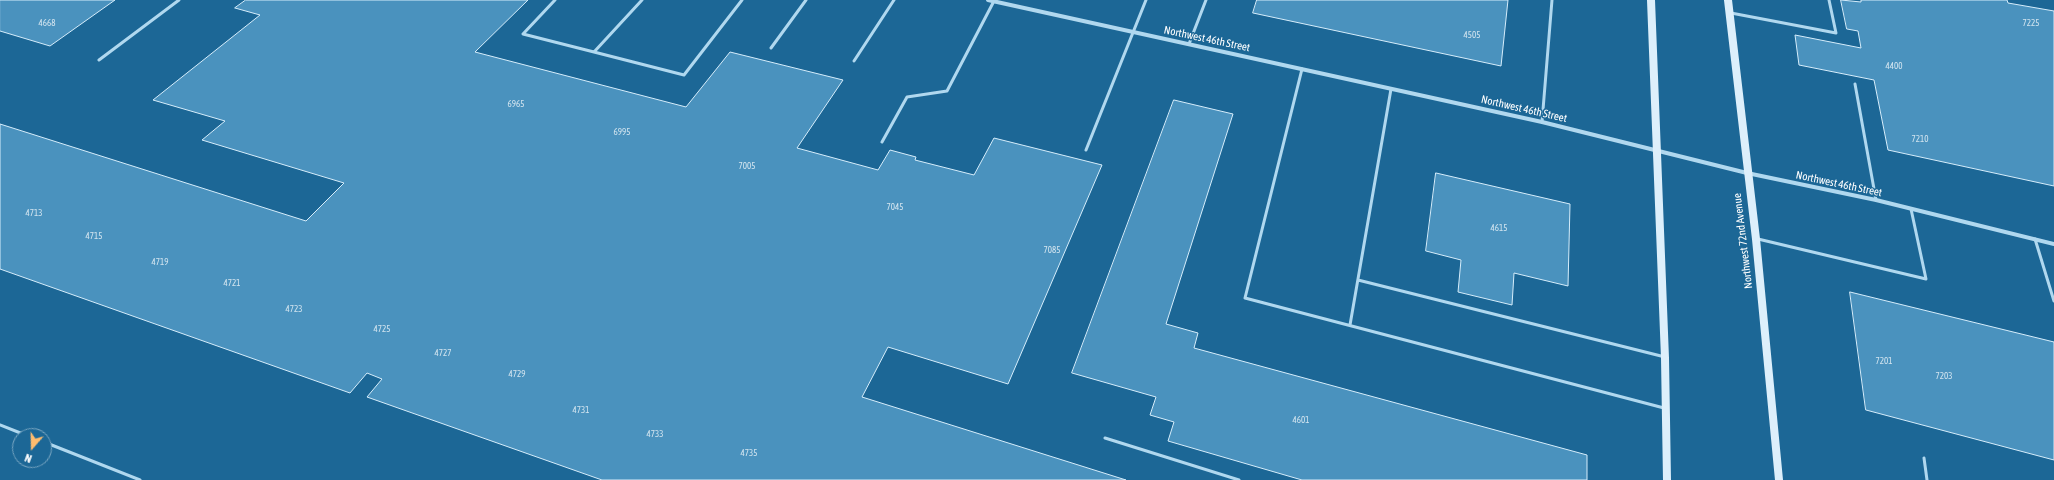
<!DOCTYPE html>
<html>
<head>
<meta charset="utf-8">
<style>
	body { margin:0 }
	#map { position:relative; width:2054px; height:480px; overflow:hidden; background:#1c6796; font-family:"Asap Condensed",sans-serif }
	canvas { display:block }
	.north { position:absolute; left:12px; top:428px; width:40px; height:40px; box-sizing:border-box; background:#1c6796; border:1px solid #77a4c0; border-radius:50%; rotate:200deg; font-size:11px; font-weight:700; line-height:16px; text-align:center; color:#fff }
	.north::after { content:''; display:block; margin:auto; width:14px; height:18px; background:#ffbc6e; clip-path:polygon(50% 0,100% 100%,50% 72%,0 100%) }
</style>
</head>
<body>
<div id="map">
<canvas width="2054" height="480"></canvas>
<div class="north">N</div>
</div>
<script>
const context = document.querySelector('canvas').getContext('2d');
context.lineJoin = 'round';
function fill(path, color) {
  context.fillStyle = color;
  context.fill(path, 'evenodd');
}
function stroke(path, color, width, dash) {
  context.strokeStyle = color;
  context.lineWidth = width;
  context.lineCap = dash ? 'butt' : 'round';
  context.setLineDash(dash || []);
  context.stroke(path);
}
function write(font, color, halo, rows, align = 'center') {
  context.font = font + ' "Asap Condensed",sans-serif';
  context.lineWidth = 3;
  context.setLineDash([]);
  context.textBaseline = 'middle';
  context.strokeStyle = halo;
  context.fillStyle = color;
  for (const [text, x, y, turn = 0] of rows) {
    context.save();
    context.translate(x, y);
    context.rotate((+turn || 0) * Math.PI / 180);
    context.textAlign = isNaN(turn) ? turn : align;
    if (halo) context.strokeText(text, 0, 0);
    context.fillText(text, 0, 0);
    context.restore();
  }
}
const building = new Path2D(`
	M0,0H115L50,46L0,31Z
	M246,0H528L475,52L686,107L730,52L843,80L797,148L878,170L890,150L916,157L915,160L974,175L994,138L1102,165L1008,384L888,347L862,397L1126,480H602L367,397L382,379L367,373L350,393L0,269V124L306,221L344,183L202,140L225,121L153,100L260,15L235,8Z
	M1257,0H1508L1501,66L1253,13Z
	M1841,0L1861,2V0H2007L2008,3L2054,11V186L1888,150L1874,80L1799,65L1795,35L1861,48L1858,31L1847,29Z
	M1174,100L1233,114L1166,324L1198,333L1194,348L1587,455V480H1302L1168,441L1174,422L1150,415L1156,397L1072,373Z
	M1436,173L1570,204L1568,286L1514,273L1512,305L1458,292L1461,260L1426,251Z
	M1850,292L2054,342V460L1866,410Z`);
fill(building, '#4a92be');
stroke(building, '#d6edfb', 1);
stroke(new Path2D(`
	M555,0L523,34L594,52
	M642,0L594,52L684,75L742,0
	M1731,13L1836,33L1829,0
	M1189,44L1206,0
	M771,48L806,0
	M99,60L179,0
	M854,61L894,0
	M1302,69L1245,298L1664,408
	M1855,84L1876,200
	M1542,122L1552,0
	M882,142L907,97L947,91L994,1
	M1086,150L1146,0
	M1758,239L1926,279L1911,209
	M2035,239L2054,301
	M1358,280L1665,357
	M1350,325L1391,89
	M0,425L28,436
	M1105,438L1239,480
	M44,442L140,480
	M1924,458L1927,480`), '#b0d8ef', 3);
stroke(new Path2D(`
	M988,0L1542,122L1747,173L1876,200L2054,244`), '#b0d8ef', 4);
stroke(new Path2D(`
	M1651,0L1665,358L1667,480
	M1728,0L1756,239L1779,480`), '#ddeffb', 8);
write('9px', '#d2e4ef', null, [
	["4668",47,23],
	["7225",2031,23],
	["4505",1472,35],
	["4400",1894,66],
	["6965",516,104],
	["6995",622,132],
	["7210",1920,139],
	["7005",747,166],
	["7045",895,207],
	["4713",34,213],
	["4615",1499,228],
	["4715",94,236],
	["7085",1052,250],
	["4719",160,262],
	["4721",232,283],
	["4723",294,309],
	["4725",382,329],
	["4727",443,353],
	["7201",1884,361],
	["4729",517,374],
	["7203",1944,376],
	["4731",581,410],
	["4601",1301,420],
	["4733",655,434],
	["4735",749,453]
]);
write('11px', '#fff', '#1c6796', [
	["Northwest 46th Street",1207,39,12],
	["Northwest 46th Street",1524,109,13],
	["Northwest 46th Street",1839,184,12],
	["Northwest 72nd Avenue",1743,241,-97]
]);
</script>
</body>
</html>
